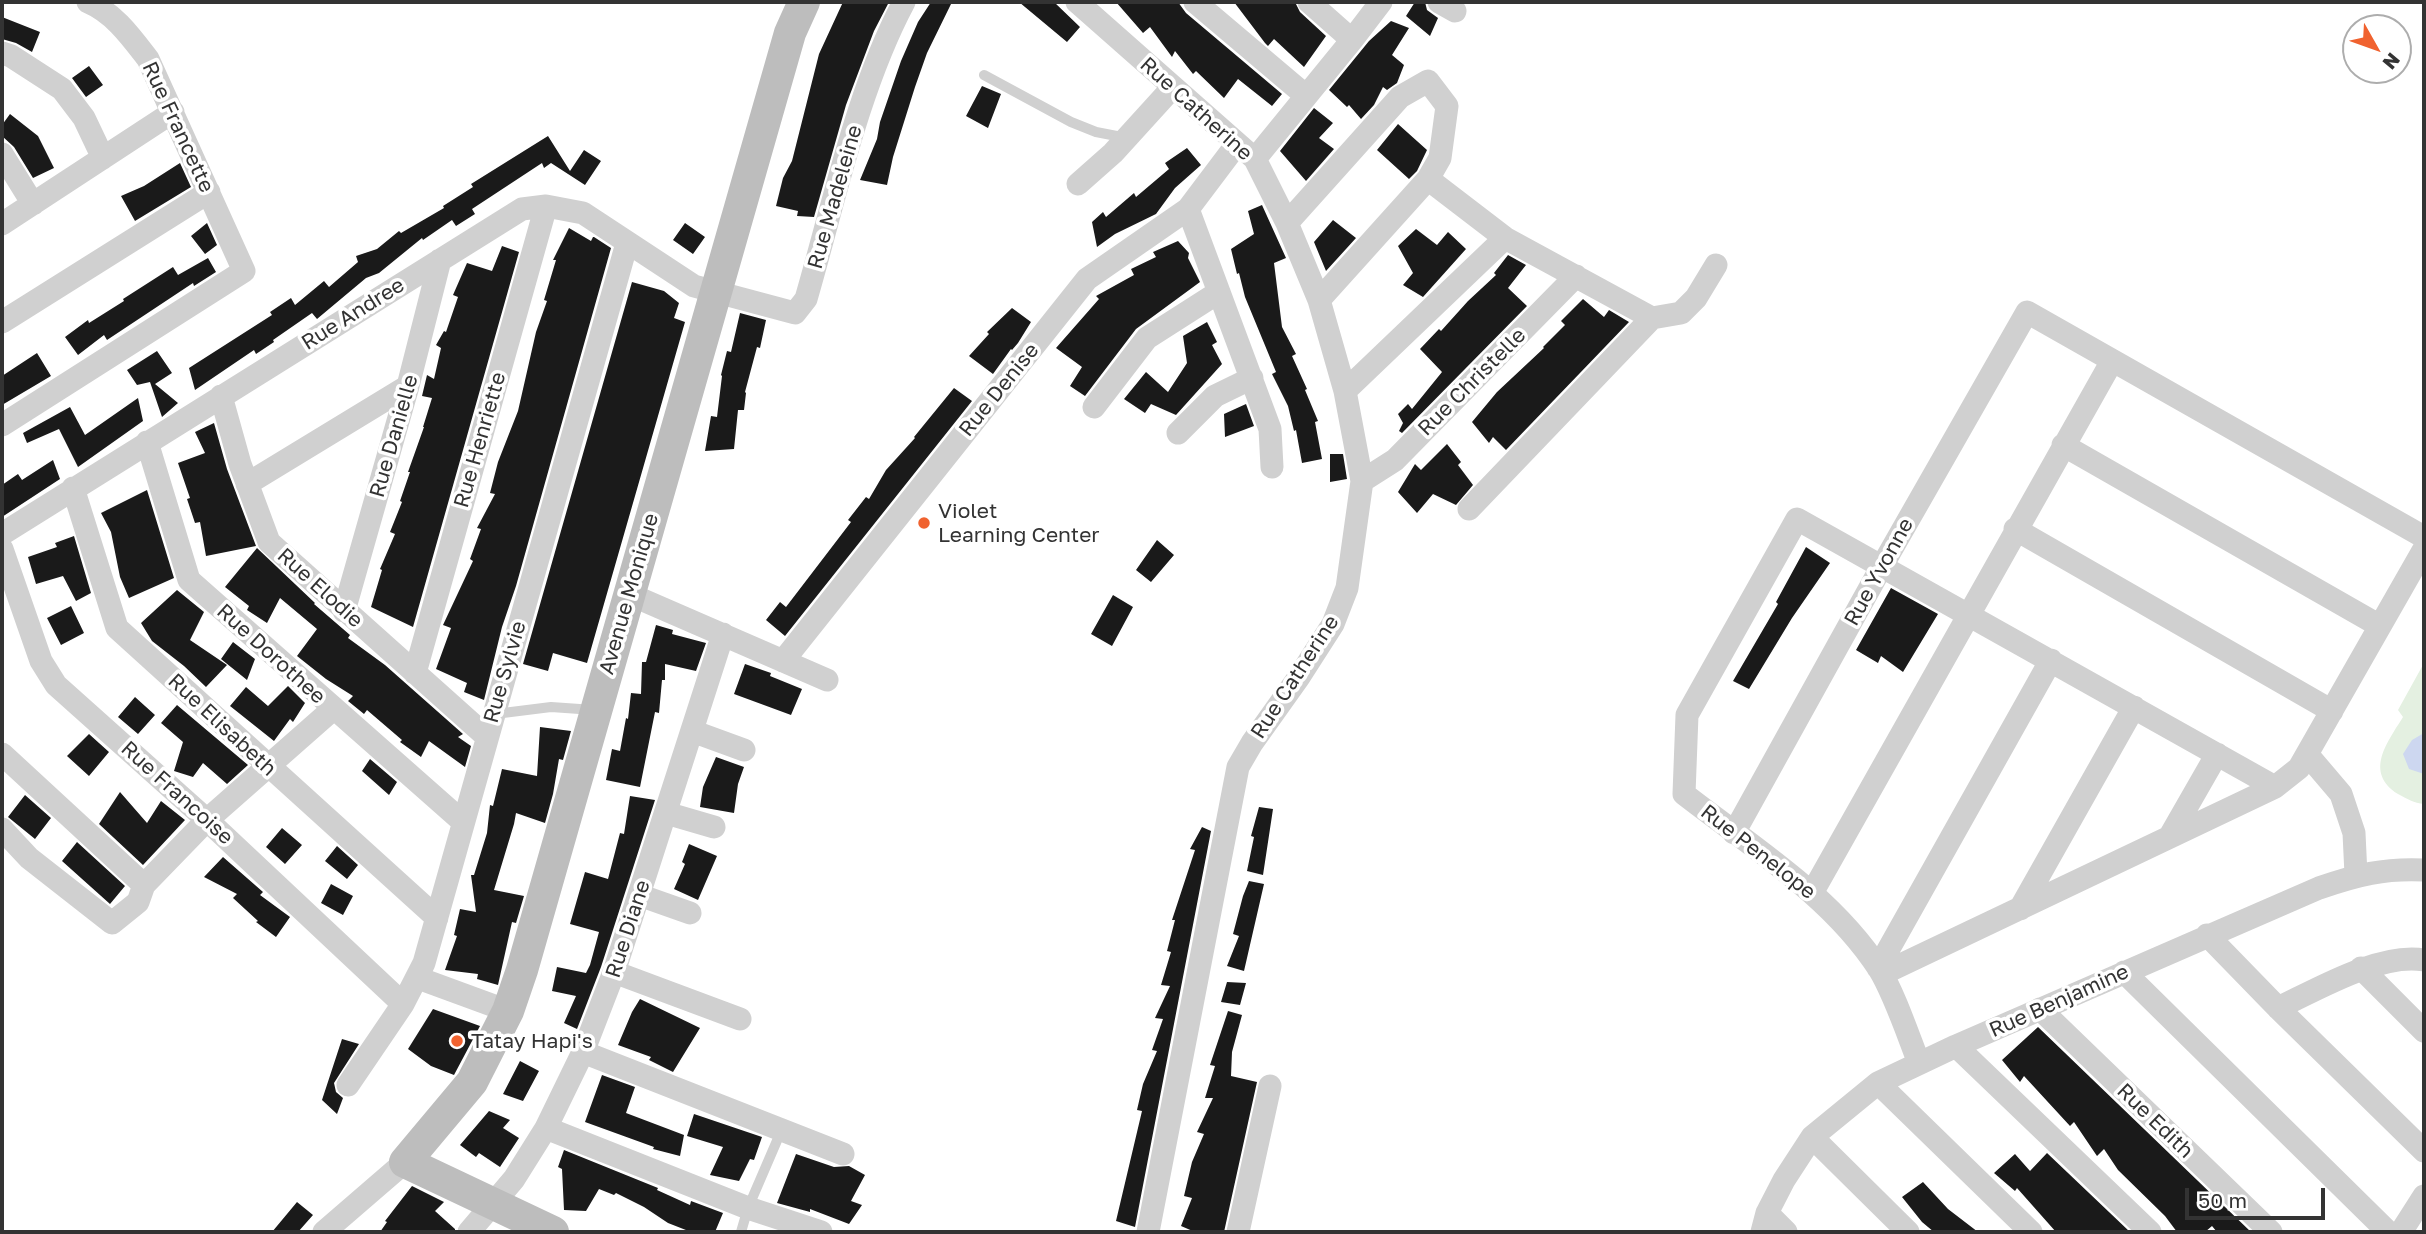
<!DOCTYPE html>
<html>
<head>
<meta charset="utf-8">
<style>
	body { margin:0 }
	#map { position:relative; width:2426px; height:1234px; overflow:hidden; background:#fff; font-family:"Golos Text",sans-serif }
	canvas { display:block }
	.frame { position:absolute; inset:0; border:4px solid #333; pointer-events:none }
	.north { position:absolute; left:2342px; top:14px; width:70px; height:70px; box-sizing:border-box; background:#fff; border:2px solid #adadad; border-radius:50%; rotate:130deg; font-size:19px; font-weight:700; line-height:28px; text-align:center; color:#333 }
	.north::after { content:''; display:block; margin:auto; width:24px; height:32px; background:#f0622f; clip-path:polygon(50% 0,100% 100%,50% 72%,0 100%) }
	.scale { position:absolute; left:2185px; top:1188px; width:140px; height:32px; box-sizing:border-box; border:4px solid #333; border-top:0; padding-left:9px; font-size:21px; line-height:24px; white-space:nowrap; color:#333; -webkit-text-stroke:5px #fff; paint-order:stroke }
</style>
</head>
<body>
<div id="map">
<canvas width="2426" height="1234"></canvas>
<div class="frame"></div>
<div class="north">N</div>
<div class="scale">50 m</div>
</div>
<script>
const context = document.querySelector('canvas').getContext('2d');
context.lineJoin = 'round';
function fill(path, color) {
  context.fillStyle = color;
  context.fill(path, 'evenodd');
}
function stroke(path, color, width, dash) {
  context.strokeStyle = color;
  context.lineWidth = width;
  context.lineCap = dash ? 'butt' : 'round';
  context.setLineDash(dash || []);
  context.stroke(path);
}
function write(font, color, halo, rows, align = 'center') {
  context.font = font + ' "Golos Text",sans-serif';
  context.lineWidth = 7;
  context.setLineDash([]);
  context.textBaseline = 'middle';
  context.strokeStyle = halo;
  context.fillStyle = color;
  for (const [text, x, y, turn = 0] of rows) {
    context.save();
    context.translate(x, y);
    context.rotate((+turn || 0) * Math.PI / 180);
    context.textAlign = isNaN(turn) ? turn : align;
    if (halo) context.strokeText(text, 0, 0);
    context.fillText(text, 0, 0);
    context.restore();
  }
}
fill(new Path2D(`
	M2424,663V804C2414,803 2407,799 2398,794C2364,772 2387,743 2403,717L2398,710Z`), '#e4f0e1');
fill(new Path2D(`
	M2424,733V774L2409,769L2403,754L2412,740Z`), '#cdd7f0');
fill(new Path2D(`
	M843,2H889L874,31L846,105L814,217L797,216L798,211L776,206L783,178L792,161L819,54Z
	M931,2H952L927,53L915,87L893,157L887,185L860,180L877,139L880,122L901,61L918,22Z
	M1019,2H1054L1080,27L1067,42Z
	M1116,2H1178L1186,13L1282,94L1272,106L1238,79L1224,98L1196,71L1193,74L1175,51L1172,57L1150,27L1143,33Z
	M1234,2H1295L1300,12L1326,36L1304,67L1274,39L1268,46L1265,43Z
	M1415,2H1425L1427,10L1438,18L1430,36L1406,16Z
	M2,17L40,32L32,52L16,43L2,39Z
	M1391,21L1409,28L1392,55L1404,65L1397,83L1387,90L1383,87L1374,105L1361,119L1349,105L1347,107L1329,90L1369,41Z
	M89,66L103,85L86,97L72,78Z
	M982,86L1001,94L988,128L966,116Z
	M1314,108L1333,123L1319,138L1334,149L1306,181L1280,151Z
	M10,114L38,136L54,168L33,178L14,147L2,136V125Z
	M1398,124L1427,150L1417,171L1409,179L1377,150Z
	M548,136L570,171L584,150L601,161L585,185L551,163L544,168L542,163L472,209L475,214L456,226L452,220L423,240L422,238L379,273L366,278L317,319L312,313L273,340L274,342L256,354L254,350L195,390L189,368L272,315L270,312L291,298L295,305L324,281L329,287L358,262L356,256L377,249L399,231L401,233L444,208L443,206L473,187L471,184Z
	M1187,148L1201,165L1175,188L1156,214L1115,234L1097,247L1092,222L1103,212L1106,217L1134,193L1136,197L1169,169L1165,163Z
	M180,163L191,187L135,221L121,196L144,186Z
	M1262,205L1286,258L1274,263L1282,327L1296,354L1292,356L1307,389L1305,390L1318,421L1315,422L1322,459L1302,463L1296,430L1294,431L1288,406L1272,374L1276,372L1245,297L1239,273L1237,274L1231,249L1254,234L1248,211Z
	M1333,220L1356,238L1326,271L1314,242Z
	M207,223L217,245L205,254L191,236Z
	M685,223L705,237L693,254L673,240Z
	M569,228L591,241L593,237H594L611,248L516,586L502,627L484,700L464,692L467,683L436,669L451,628L443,625L473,561L470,559L481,529L477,528L495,494L490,493L498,462L518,411L536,332L547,301L544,300L556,260H553Z
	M1416,229L1437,245L1448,232L1466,249L1423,297L1403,285L1413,273L1398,246Z
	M1178,241L1189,253L1188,258L1200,282L1136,329L1085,396L1070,386L1082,367L1056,348L1099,299L1096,296L1134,275L1131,269L1156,257L1153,252Z
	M502,246L519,252L413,627L371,607L382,570L380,569L395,534L390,532L402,502L400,501L410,472H408L424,427H423L432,398L422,396L427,375L434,379L441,348L436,345L444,331L446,332L458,297L453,295L467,263L492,271Z
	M1508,255L1526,265L1508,288L1527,306L1402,433L1399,431L1403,423L1398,414L1408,404L1412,409L1442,372L1420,349L1439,329L1441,331L1468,301L1496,275L1494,273Z
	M208,258L216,272L194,286L193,283L107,340L104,335L78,355L65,337L88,320L89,323L124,301L123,299L173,267L178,275Z
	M632,282L664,291L679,303L674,318L685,322L587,663L553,653L548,671L523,664Z
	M1583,299L1604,317L1609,310L1629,322L1506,450L1493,437L1489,443L1472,422L1497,392L1544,348L1543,347L1565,325L1561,321Z
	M1012,308L1031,322L1018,343L1012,350L1011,349L993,374L969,356L989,334L987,332Z
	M740,313L766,320L760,348L757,347L745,392L746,393L744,410H738L734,449L705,451L711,416L717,417L722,376L721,375L727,351L731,352Z
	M1207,322L1217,342L1212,345L1222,364L1176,415L1151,404L1145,413L1124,399L1146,372L1168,392L1187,363L1183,336Z
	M157,351L172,373L155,384L178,403L162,417L150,382L137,385L127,370Z
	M37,353L51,376L2,405V376Z
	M954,388L972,401L785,636L766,620L780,602L786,607L851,522L848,520L866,497L869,499L886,470L915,438L914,437Z
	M138,398L143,421L78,467L59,429L27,443L23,433L70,407L85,435Z
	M1246,404L1254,426L1225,437L1224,414Z
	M214,423L227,469L256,546L206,556L200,522L195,523L187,499L190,498L178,463L205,453L195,432Z
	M1447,444L1461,462L1458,465L1473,485L1456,505L1433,494L1417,513L1398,492L1415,464L1421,470Z
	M1330,454H1343L1347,479L1330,482Z
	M53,460L60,479L2,517V485L18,474L22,480Z
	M147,490L174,578L129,598L120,577L111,532L101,513Z
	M74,536L91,593L76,601L63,576L36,584L28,557L57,547L55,543Z
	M1157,540L1174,555L1151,582L1136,570Z
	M1806,547L1830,563L1792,618L1749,689L1733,681L1778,604L1776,602Z
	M257,548L315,603L314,604L350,635L348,638L385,665L463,734L458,737L471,746L465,767L429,741L421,757L400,742L402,740L367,710L364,714L348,701L353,696L326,679L297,656L317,629L280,598L267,623L247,610L249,606L225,587Z
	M1891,588L1938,614L1903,672L1881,656L1878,663L1856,650Z
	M177,590L204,612L190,640L227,665L206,687L184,666L152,641L141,623Z
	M1113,595L1133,607L1112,646L1091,634Z
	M71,606L84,633L61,645L47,618Z
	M656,625L673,630L672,634L706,643L696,671L665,664V680H662L659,713L655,712L640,787L606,780L612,749L620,751L626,718L628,719L631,693L641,694L642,662H646Z
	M233,642L255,659L247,680L221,659Z
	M745,664L771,673L770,676L802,689L791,715L734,694Z
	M288,686L305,703L293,722L290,719L274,741L230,706L246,687L268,706Z
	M135,697L155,715L138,734L118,717Z
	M177,705L248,765L227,784L203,763L193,777L174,771L183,742L161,723Z
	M540,727L571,731L563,760L559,759L553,794L545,823L516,813L514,824L494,890L524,896L516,923L512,922L498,985L477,979L478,974L445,970L457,936L454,935L460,909L476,912L471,875H474L487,833L490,805L493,806L502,769L537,776Z
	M89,734L109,752L89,776L67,756Z
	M716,757L744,767L738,784L734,813L700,807L703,787Z
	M370,759L397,782L389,795L362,771Z
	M120,792L147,823L161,801L185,820L143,865L99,824Z
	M25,795L51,818L35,839L8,817Z
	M630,796L655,800L601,967L577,1029L564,1023L576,996L552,991L557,967L586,973L590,965L599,932L570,924L585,872L608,879L620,833L624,834Z
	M1259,807L1273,809L1263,875L1247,871L1254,837L1251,836Z
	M1202,827L1211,831L1135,1227L1116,1221L1142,1111L1137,1110L1143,1084L1157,1051L1152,1050L1163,1019L1155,1018L1170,986L1161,985L1171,952L1167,951L1175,920H1172L1195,850L1190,849Z
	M282,828L302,845L285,864L266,847Z
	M77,842L125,886L110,904L62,861Z
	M689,844L717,856L698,900L674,889L685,864L682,862Z
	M337,846L358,865L347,879L325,861Z
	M223,857L263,892L260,895L290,917L276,937L256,922L258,921L233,898L237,894L204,877Z
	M1249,881L1264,884L1244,971L1227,966L1239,936L1233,934L1243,896Z
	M331,884L353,896L343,915L321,903Z
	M1227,982L1246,983L1240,1005L1221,1002Z
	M640,999L700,1028L673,1072L649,1060L651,1057L618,1045L632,1012Z
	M433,1009L480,1026L454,1075L431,1066L408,1049Z
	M1228,1011L1242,1015L1232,1052L1231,1076L1257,1082L1224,1232H1195L1181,1226L1192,1198L1184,1196L1192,1162L1204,1134L1197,1132L1213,1098H1205L1215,1066L1210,1065Z
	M2038,1027L2251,1232H2217L2212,1226L2205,1232H2177L2165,1216L2118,1170L2104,1149L2097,1156L2074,1122L2070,1126L2024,1076L2020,1082L2002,1060Z
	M342,1039L359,1044L334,1083L336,1092L343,1098L337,1114L322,1100Z
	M520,1061L539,1071L523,1101L503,1094Z
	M602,1075L635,1087L626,1113L684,1135L680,1156L653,1149L654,1147L585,1122Z
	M489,1111L510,1120L503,1128L519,1138L500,1167L479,1153L476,1157L460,1145Z
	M694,1114L762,1137L754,1160L750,1159L739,1181L710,1175L723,1147L687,1136Z
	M564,1150L658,1188L657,1190L690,1205L691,1201L723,1213L715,1232H691L668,1223L644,1207L616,1193L614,1195L599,1189L586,1211L564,1210L562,1169L558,1167Z
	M2047,1153L2130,1232H2056L2017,1188L2015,1191L1994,1173L2015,1154L2030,1171Z
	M796,1154L834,1167L849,1166L865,1175L851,1201L862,1205L849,1224L810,1209V1212L777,1203Z
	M1923,1182L1948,1209L1978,1232H1934L1922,1222L1902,1197Z
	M412,1186L444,1202L435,1211L455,1229V1232H380L387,1222L385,1221Z
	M297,1202L313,1215L298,1232H272Z`), '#1a1a1a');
stroke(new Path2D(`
	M984,75L1071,122L1096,132L1127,138
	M495,714L551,707L594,710
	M741,1232L748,1208L782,1129`), '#d0d0d0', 10);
stroke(new Path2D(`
	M1077,2L1255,159L1287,223L1319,300L1345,391L1362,481L1347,588L1333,624L1299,677L1252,743L1238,767L1148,1232
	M1195,2L1305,95
	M1309,2L1352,40
	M1439,2L1455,11
	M2,53L11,56L62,89L84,118L103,158
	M2,154L33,204
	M1255,159L1352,40L1381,2
	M1428,179L1505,238L1652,318
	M1078,184L1113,153L1173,87
	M1188,209L1270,429L1272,467
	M1287,223L1400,97L1428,81L1447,106L1440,158L1428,179L1319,300
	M2,224L173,112
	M1652,318L1681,313L1696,298L1716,265
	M2,322L209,192
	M1345,391L1505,238
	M221,396L240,464L269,542L487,737
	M1094,407L1147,338L1219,292
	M2,425L244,271L148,59C131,37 114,13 88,2
	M1178,433L1215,396L1252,378
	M147,442L189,580L463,822
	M2063,445L2380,626
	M1362,481L1395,460L1576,276
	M247,484L408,386
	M73,488L117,628L437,918
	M1469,509L1652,318
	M2015,529L2332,711
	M2,534L522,209L546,206L583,213L694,286L795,313L806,299C834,203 857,90 904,2
	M2,549L41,661L56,685L207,820L403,1004
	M629,594L827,680
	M344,611L408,386L440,260
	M783,661L1087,279L1188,209L1237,144
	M415,673L546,206
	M692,731L744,750
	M2,754L144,885
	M2307,754L2341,794L2354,833L2356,875
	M666,813L714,827
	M2,829L29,858L112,923L138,902L144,885L207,820L333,709
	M1734,833L1882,566L2027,312L2424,537
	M2170,836L2217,754
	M1812,893L2112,361
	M639,895L690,913
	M2020,909L2134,707
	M2207,935L2278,1008L2424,1151
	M1878,968L2051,660
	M2361,968L2424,1031
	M614,972L740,1019
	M2124,972L2388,1232
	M1882,974L2275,787L2299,768L2424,549
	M418,978L508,1011
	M2278,1008C2316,990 2381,952 2424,960
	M2040,1009L2271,1232
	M1956,1046L2150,1232
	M583,1052L843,1154
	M1919,1063C1908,1035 1894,993 1879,969C1832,896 1752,847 1684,794L1687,715L1797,519L2275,787
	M1878,1083L2031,1232
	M348,1085L403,1004L424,963L627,243
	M546,1128L748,1208L821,1232
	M1812,1137L1908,1232
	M1767,1213L1786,1232
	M324,1232L405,1162
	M469,1232L514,1179L546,1128L583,1052L614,972L723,634
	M1238,1232L1270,1086
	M1762,1232L1767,1213L1784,1180L1812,1137L1878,1083L1956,1046L2319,888C2357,875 2384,868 2424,870
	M2401,1232L2424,1196`), '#d0d0d0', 23);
stroke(new Path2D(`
	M553,1232L405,1162L472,1082L508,1011L522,970L790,33L804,2`), '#bdbdbd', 32);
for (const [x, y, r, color] of [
	[924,523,7,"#f0622f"],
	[457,1041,7,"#f0622f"]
]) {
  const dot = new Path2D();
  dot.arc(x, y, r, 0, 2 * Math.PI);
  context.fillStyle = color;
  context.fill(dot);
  stroke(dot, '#fff', 2.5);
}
write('21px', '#333', '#fff', [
	["Rue Catherine",1196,109,42],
	["Rue Francette",178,127,65],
	["Rue Madeleine",835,197,-74],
	["Rue Andree",353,314,-32],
	["Rue Christelle",1472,382,-45],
	["Rue Denise",999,390,-51],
	["Rue Danielle",394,436,-74],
	["Rue Henriette",480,440,-74],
	["Rue Yvonne",1879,572,-61],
	["Rue Elodie",320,588,42],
	["Avenue Monique",629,594,-74],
	["Rue Dorothee",271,654,42],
	["Rue Sylvie",505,672,-74],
	["Rue Catherine",1295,677,-57],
	["Rue Elisabeth",222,725,43],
	["Rue Francoise",177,793,42],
	["Rue Penelope",1758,852,38],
	["Rue Diane",628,929,-72],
	["Rue Benjamine",2059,1001,-24],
	["Rue Edith",2155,1121,44]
]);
write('21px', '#333', '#fff', [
	["Violet",938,511],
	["Learning Center",938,535],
	["Tatay Hapi's",471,1041]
], 'left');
</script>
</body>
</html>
